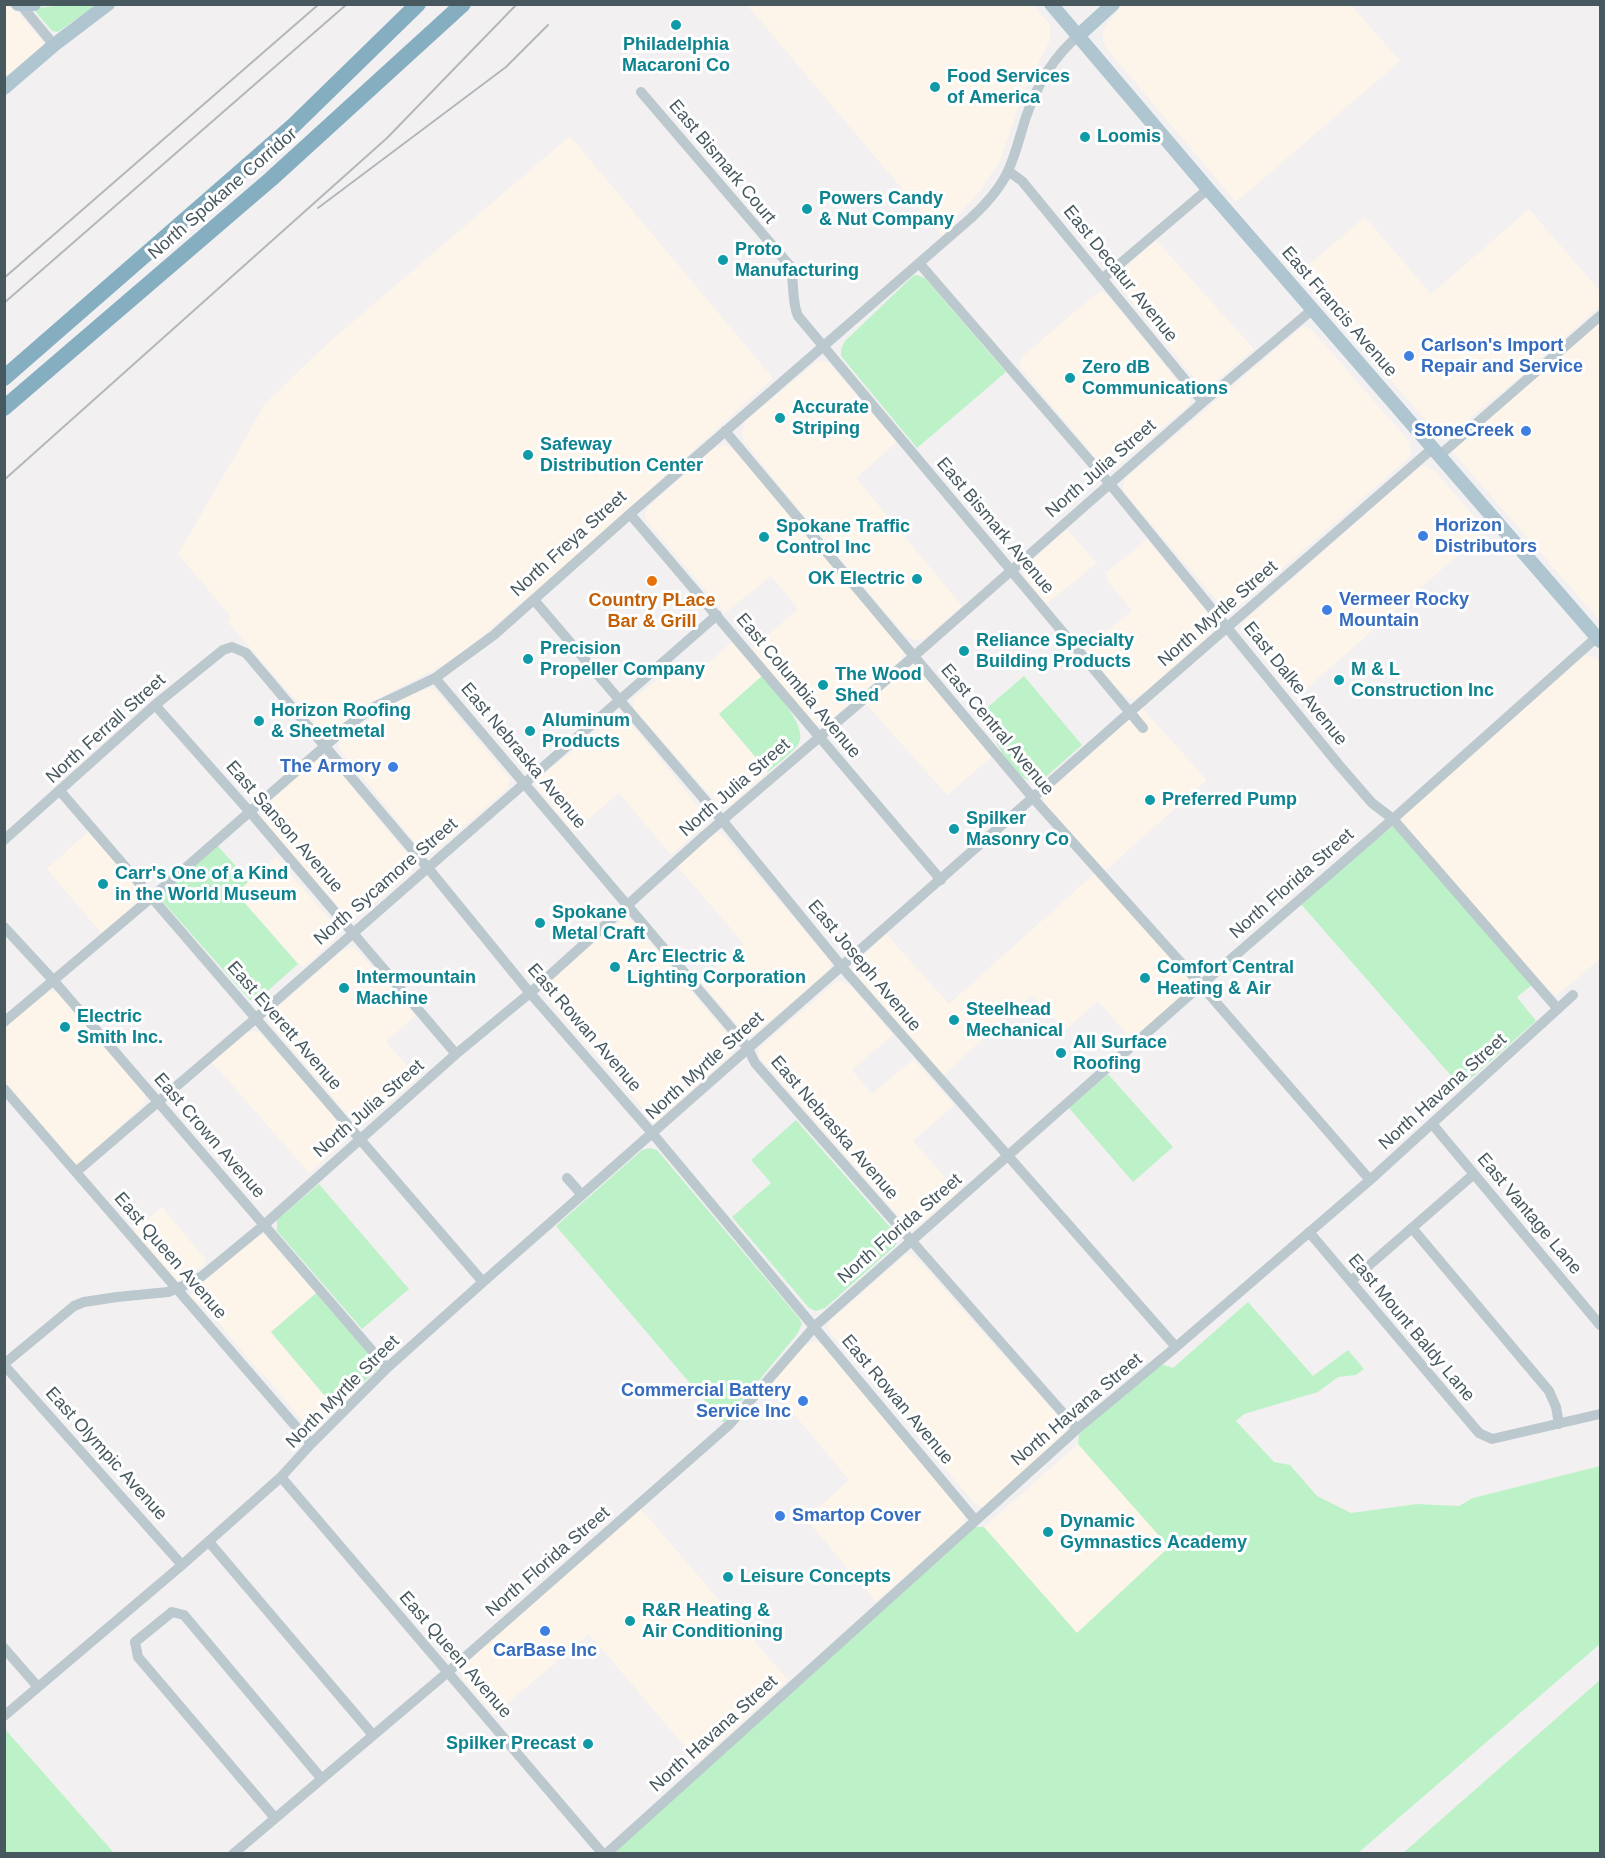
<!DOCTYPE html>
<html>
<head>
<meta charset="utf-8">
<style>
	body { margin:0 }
	#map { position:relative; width:1605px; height:1858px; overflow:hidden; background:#f3f0f1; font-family:Arial,sans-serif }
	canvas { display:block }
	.frame { position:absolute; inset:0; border:6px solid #47585f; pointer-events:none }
</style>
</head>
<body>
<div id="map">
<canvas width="1605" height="1858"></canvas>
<div class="frame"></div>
</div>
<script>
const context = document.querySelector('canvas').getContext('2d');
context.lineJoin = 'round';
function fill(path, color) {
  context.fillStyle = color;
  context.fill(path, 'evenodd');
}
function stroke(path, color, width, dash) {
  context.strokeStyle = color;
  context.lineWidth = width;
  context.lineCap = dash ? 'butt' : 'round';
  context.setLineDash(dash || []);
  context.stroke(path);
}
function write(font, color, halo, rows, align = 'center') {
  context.font = font + ' Arial,sans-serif';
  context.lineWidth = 6;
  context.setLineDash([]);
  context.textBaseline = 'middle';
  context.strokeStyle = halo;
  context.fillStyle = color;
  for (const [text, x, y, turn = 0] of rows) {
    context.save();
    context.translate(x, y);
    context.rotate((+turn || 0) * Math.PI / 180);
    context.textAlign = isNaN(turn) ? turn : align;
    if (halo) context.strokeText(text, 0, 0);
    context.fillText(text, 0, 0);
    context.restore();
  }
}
fill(new Path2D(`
	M747,5H1033L1050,25V40L1023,94L1000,161L977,195L961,212L942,236Z
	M1122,5H1351L1400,61L1236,202L1106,48L1102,35L1104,28Z
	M5,6L15,9L42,41L44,46L11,74L5,75Z
	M570,136L773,378L584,549L468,648L447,663L373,701L330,732L324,731L317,725L227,621L231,617L178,554L265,404L328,343Z
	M1529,209L1600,291V306L1525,373L1443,440L1298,274L1365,217L1431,294Z
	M1156,240L1254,349L1210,386H1204L1199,384L1115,281L1118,274Z
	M1102,292L1109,297L1190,396V403L1187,407L1112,470L1104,468L1019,366L1022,357L1093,296Z
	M1600,322V621L1452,451Z
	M1302,327L1311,329L1409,441L1412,452L1406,460L1237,608L1226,611L1124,492L1123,484L1127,477Z
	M819,360L828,362L897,442L856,478L962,606L924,639L914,640L905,635L806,519L744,441L742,433L745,421Z
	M720,446H726L734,449L904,650L901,660L824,725L818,726L810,721L752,649L798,609L771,576L725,613L646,520L645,513L648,507L713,449Z
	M1423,466L1434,470L1486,530L1296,698L1244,633L1242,629V623L1415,471Z
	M1067,529L1097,563L1046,604L1025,578L1023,570L1026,565Z
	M1147,539L1215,622L1212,632L1145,692L1136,698L1129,699L1115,686L1084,648L1132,611L1106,579L1108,577L1106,573Z
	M734,640L763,675L719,714L768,772L731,805L726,806L720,805L712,797L633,708V704L634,698L677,664L689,679Z
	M1587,655L1596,658L1600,663V959L1556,996L1538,980L1401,825L1400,818L1581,658Z
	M913,664L916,665L993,756L947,795L866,704Z
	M426,689H434L438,693L510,779L508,788L434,852L429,854L421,850L338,747L340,739L347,733L380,712L419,690Z
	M1142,708L1207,780L1105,871L1043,801V797Z
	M620,714L626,717L706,816L704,826L671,855L619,793L573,832L537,788L536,783L538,778Z
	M322,756L329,758L413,862L412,872L355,919L347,917L263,820L259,811L263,804L316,758Z
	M90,830L143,892L141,899L101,933L47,869Z
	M715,833H720L725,837L831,962L829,972L754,1034L749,1036L744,1033L701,982L744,944L677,866Z
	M276,857L337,928V935L335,939L303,967L301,966L236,893Z
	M1095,873L1187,976L1189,983L1188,987L1184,993L1132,1040L1098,1001L1065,1030L1032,995L941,1077L852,969L854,964L886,934L949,1004Z
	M624,917L631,920L733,1041L735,1046L730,1056L655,1123L652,1122L647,1113L559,1014L543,991L546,984Z
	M352,947L356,950L416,1015L386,1042L418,1078L362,1125L355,1123L270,1024L269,1020L272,1012L343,950Z
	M836,982H843L853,988L893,1035L852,1070L872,1094L913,1059L954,1105L913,1141L958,1192L915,1228L907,1226L759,1057V1048Z
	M50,991L60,993L145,1094L144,1104L79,1164L73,1162L5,1081L4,1026Z
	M254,1031L259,1032L334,1116L347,1137L345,1141L309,1173L211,1061L248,1032Z
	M162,1207L206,1260L205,1265L181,1281H177L133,1232Z
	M259,1235H265L316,1293L271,1333L335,1408L313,1429H309L266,1377L259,1371L207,1309L192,1300L190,1295L193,1291Z
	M910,1254L921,1263L999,1351L1063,1419L1066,1431L1062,1438L983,1507L975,1504L828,1330V1324L832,1319L905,1255Z
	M814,1341L822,1344L965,1513L964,1524L876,1602L806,1519L849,1480L769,1384L799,1349Z
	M1078,1444L1169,1547L1077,1633L984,1527Z
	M640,1508L788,1680L698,1762L589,1634L494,1715L463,1679L461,1673L464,1662Z`), '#fdf4ea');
fill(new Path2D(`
	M65,5H96L58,32L52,31L35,11L36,8Z
	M917,275L925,278L1006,372L917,448L841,356V349L845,341L913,276Z
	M763,675C773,689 808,726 799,743C794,752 776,765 768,772L719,714Z
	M1024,676L1082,745L1040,782C1013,786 991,733 982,712Z
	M1393,826L1532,985L1517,997L1536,1021L1461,1087L1300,903Z
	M217,845L249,881L236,893L298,964L261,997V1000H250L163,902L162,896L165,892Z
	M1108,1074L1173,1147L1133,1182L1069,1108Z
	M796,1120L897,1235L898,1240L895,1246L825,1308L816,1311L809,1308L732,1217L771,1183L751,1160Z
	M650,1148L657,1150L799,1318L802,1324L798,1333L724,1423L556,1226L642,1150Z
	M319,1184L409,1289L362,1329L277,1231V1220Z
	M316,1293L377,1364V1370L335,1408L271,1332Z
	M1248,1302L1313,1376L1348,1350L1364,1369L1356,1375L1338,1377L1318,1392L1244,1414L1236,1421L1274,1462L1290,1465L1317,1496L1351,1513L1417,1504L1459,1506L1473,1498L1600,1466V1644L1358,1853L616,1854L618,1847L973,1527H984L1077,1633L1169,1547L1078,1444L1079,1434L1158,1363L1173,1368Z
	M1600,1680V1853H1403Z
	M4,1728L114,1853H5Z`), '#bdf2c8');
stroke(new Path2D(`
	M21,5L54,45
	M641,92L790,266C795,283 791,300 798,316L1143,728
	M1008,171L1022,181L1203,402
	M919,263L1110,484L1339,765L1372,803L1393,819L1558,1009
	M1102,279L1208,189
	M725,431L1033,798L1201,985L1370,1180
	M1440,455L1600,316
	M630,514L941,880
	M534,600L722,820L842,967L1176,1347
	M435,678L748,1048L755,1063L1077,1429
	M155,705L249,811L456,1054
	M60,791L483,1282
	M4,840L155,705L223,650L232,647L246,653L428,868L530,993L653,1134L975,1520
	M4,927L54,981L387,1368
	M4,1022L151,898L348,726L372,708L435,678L494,635L630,514L971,218C985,205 1000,189 1008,171C1016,154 1020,135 1026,117C1037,85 1052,58 1078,36
	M4,1089L311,1444
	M1433,1125L1600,1325
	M76,1172L255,1019L717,615
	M567,1178L582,1195
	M1412,1228L1549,1391L1556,1407L1559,1424
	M1309,1232L1479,1433L1492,1439L1600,1414
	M1351,1281L1474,1174
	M4,1364L74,1306L84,1302L117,1297L168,1292L190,1283L202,1276L264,1225L456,1054L530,993L704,836L913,657L1203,402L1313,309
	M4,1365L182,1565
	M281,1477L603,1854
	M209,1542L373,1735
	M4,1648L38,1687
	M4,1716L182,1565L281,1477L311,1444L387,1368L483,1282L1130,712L1433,448
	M275,1818L138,1657L135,1642L172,1612L184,1615L321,1778
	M233,1854L448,1672L729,1425L815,1326L1201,985L1393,819L1597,637
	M606,1854L1077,1429L1176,1347L1370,1180L1573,995`), '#bbc8ce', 10);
stroke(new Path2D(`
	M18,4H34
	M1051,4L1208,189L1600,641
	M1078,36L1113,4
	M4,88L54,45L108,4`), '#afc6d0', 14);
stroke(new Path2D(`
	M4,378L294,125L418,4
	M4,408L271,179L463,4`), '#86aec1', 16);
stroke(new Path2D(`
	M318,208L506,67L548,25
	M4,278L319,4
	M4,303L347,4
	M4,480L387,138L517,4`), '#b2b7bb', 2);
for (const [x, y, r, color] of [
	[676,25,6,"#0f9aa8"],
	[935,87,6,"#0f9aa8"],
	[1085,137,6,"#0f9aa8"],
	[807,209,6,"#0f9aa8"],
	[723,260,6,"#0f9aa8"],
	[1409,356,6,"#3f7fe0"],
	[1070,378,6,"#0f9aa8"],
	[780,418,6,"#0f9aa8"],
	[1526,431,6,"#3f7fe0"],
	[528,455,6,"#0f9aa8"],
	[1423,536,6,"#3f7fe0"],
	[764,537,6,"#0f9aa8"],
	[917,579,6,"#0f9aa8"],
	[652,581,6,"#e8710a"],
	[1327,610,6,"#3f7fe0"],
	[964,651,6,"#0f9aa8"],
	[528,659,6,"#0f9aa8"],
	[1339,680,6,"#0f9aa8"],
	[823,685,6,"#0f9aa8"],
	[259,721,6,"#0f9aa8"],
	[530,731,6,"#0f9aa8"],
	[393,767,6,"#3f7fe0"],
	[1150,800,6,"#0f9aa8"],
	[954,829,6,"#0f9aa8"],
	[103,884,6,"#0f9aa8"],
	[540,923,6,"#0f9aa8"],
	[615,967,6,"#0f9aa8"],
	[1145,978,6,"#0f9aa8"],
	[344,988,6,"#0f9aa8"],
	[954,1020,6,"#0f9aa8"],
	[65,1027,6,"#0f9aa8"],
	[1061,1053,6,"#0f9aa8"],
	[803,1401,6,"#3f7fe0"],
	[780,1516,6,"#3f7fe0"],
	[1048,1532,6,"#0f9aa8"],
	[728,1577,6,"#0f9aa8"],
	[630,1621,6,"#0f9aa8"],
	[545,1631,6,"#3f7fe0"],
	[588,1744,6,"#0f9aa8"]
]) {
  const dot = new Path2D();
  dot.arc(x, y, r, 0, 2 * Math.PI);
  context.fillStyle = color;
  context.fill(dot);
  stroke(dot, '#fff', 2);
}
write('bold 18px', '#0d838f', '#fff', [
	["Philadelphia",676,45,"center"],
	["Macaroni Co",676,66,"center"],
	["Food Services",947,77],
	["of America",947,98],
	["Loomis",1097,137],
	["Powers Candy",819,199],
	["& Nut Company",819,220],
	["Proto",735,250],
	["Manufacturing",735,271],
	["Zero dB",1082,368],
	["Communications",1082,389],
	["Accurate",792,408],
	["Striping",792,429],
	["Safeway",540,445],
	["Distribution Center",540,466],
	["Spokane Traffic",776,527],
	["Control Inc",776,548],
	["OK Electric",905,579,"right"],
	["Reliance Specialty",976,641],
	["Building Products",976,662],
	["Precision",540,649],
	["Propeller Company",540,670],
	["M & L",1351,670],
	["Construction Inc",1351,691],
	["The Wood",835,675],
	["Shed",835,696],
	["Horizon Roofing",271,711],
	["& Sheetmetal",271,732],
	["Aluminum",542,721],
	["Products",542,742],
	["Preferred Pump",1162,800],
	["Spilker",966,819],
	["Masonry Co",966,840],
	["Carr's One of a Kind",115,874],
	["in the World Museum",115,895],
	["Spokane",552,913],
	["Metal Craft",552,934],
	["Arc Electric &",627,957],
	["Lighting Corporation",627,978],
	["Comfort Central",1157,968],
	["Heating & Air",1157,989],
	["Intermountain",356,978],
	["Machine",356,999],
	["Steelhead",966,1010],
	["Mechanical",966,1031],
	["Electric",77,1017],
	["Smith Inc.",77,1038],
	["All Surface",1073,1043],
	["Roofing",1073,1064],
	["Dynamic",1060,1522],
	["Gymnastics Academy",1060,1543],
	["Leisure Concepts",740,1577],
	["R&R Heating &",642,1611],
	["Air Conditioning",642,1632],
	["Spilker Precast",576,1744,"right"]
], 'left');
write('18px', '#47585f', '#fff', [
	["East Bismark Court",722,162,50],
	["North Spokane Corridor",223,194,-41],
	["East Decatur Avenue",1120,274,51],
	["East Francis Avenue",1339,312,49],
	["North Julia Street",1101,469,-41],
	["East Bismark Avenue",995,526,50],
	["North Freya Street",569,544,-42],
	["North Myrtle Street",1218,614,-41],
	["East Dalke Avenue",1295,684,51],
	["East Columbia Avenue",798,686,50],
	["North Ferrall Street",106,729,-42],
	["East Central Avenue",997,730,50],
	["East Nebraska Avenue",523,756,50],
	["North Julia Street",735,788,-41],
	["East Sanson Avenue",284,827,49],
	["North Sycamore Street",386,882,-41],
	["North Florida Street",1292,884,-41],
	["East Joseph Avenue",864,966,50],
	["East Everett Avenue",284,1026,49],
	["East Rowan Avenue",584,1028,49],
	["North Myrtle Street",705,1066,-42],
	["North Havana Street",1443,1092,-42],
	["North Julia Street",369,1109,-41],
	["East Nebraska Avenue",834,1128,49],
	["East Crown Avenue",209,1136,49],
	["East Vantage Lane",1529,1214,50],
	["North Florida Street",900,1229,-41],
	["East Queen Avenue",170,1256,49],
	["East Mount Baldy Lane",1411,1328,50],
	["North Myrtle Street",343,1392,-45],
	["East Rowan Avenue",897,1400,50],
	["North Havana Street",1077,1410,-40],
	["East Olympic Avenue",106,1454,48],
	["North Florida Street",548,1562,-41],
	["East Queen Avenue",455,1655,49],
	["North Havana Street",714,1734,-42]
]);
write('bold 18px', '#366cbe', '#fff', [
	["Carlson's Import",1421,346],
	["Repair and Service",1421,367],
	["StoneCreek",1514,431,"right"],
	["Horizon",1435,526],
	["Distributors",1435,547],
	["Vermeer Rocky",1339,600],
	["Mountain",1339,621],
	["The Armory",381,767,"right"],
	["Commercial Battery",791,1391,"right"],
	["Service Inc",791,1412,"right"],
	["Smartop Cover",792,1516],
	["CarBase Inc",545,1651,"center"]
], 'left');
write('bold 18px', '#c56008', '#fff', [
	["Country PLace",652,601],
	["Bar & Grill",652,622]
]);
</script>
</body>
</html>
